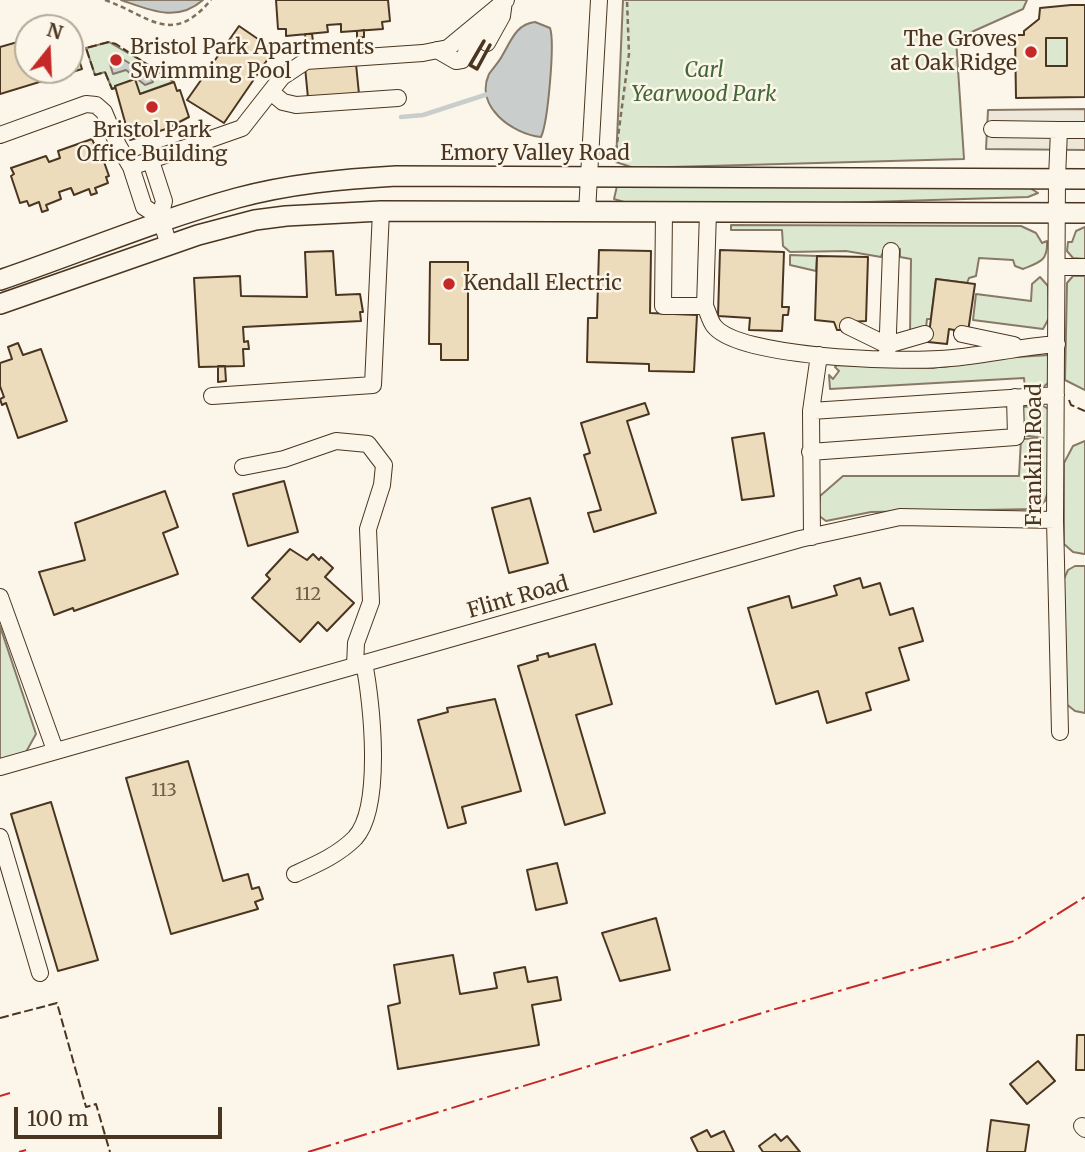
<!DOCTYPE html>
<html>
<head>
<meta charset="utf-8">
<style>
	body { margin:0 }
	#map { position:relative; width:1085px; height:1152px; overflow:hidden; background:#fbf6e9; font-family:Merriweather,serif }
	canvas { display:block }
	.north { position:absolute; left:14px; top:14px; width:70px; height:70px; box-sizing:border-box; background:#fbf6e9; border:2px solid #b4a999; border-radius:50%; rotate:18deg; font-size:19px; font-weight:700; line-height:28px; text-align:center; color:#4a3520 }
	.north::after { content:''; display:block; margin:auto; width:24px; height:32px; background:#c62828; clip-path:polygon(50% 0,100% 100%,50% 72%,0 100%) }
	.scale { position:absolute; left:14px; top:1107px; width:208px; height:32px; box-sizing:border-box; border:4px solid #4a3520; border-top:0; padding-left:9px; font-size:21px; line-height:24px; white-space:nowrap; color:#4a3520; -webkit-text-stroke:5px #fbf6e9; paint-order:stroke }
</style>
</head>
<body>
<div id="map">
<canvas width="1085" height="1152"></canvas>
<div class="north">N</div>
<div class="scale">100 m</div>
</div>
<script>
const context = document.querySelector('canvas').getContext('2d');
context.lineJoin = 'round';
function fill(path, color) {
  context.fillStyle = color;
  context.fill(path, 'evenodd');
}
function stroke(path, color, width, dash) {
  context.strokeStyle = color;
  context.lineWidth = width;
  context.lineCap = dash ? 'butt' : 'round';
  context.setLineDash(dash || []);
  context.stroke(path);
}
function write(font, color, halo, rows, align = 'center') {
  context.font = font + ' Merriweather,serif';
  context.lineWidth = 5;
  context.setLineDash([]);
  context.textBaseline = 'middle';
  context.strokeStyle = halo;
  context.fillStyle = color;
  for (const [text, x, y, turn = 0] of rows) {
    context.save();
    context.translate(x, y);
    context.rotate((+turn || 0) * Math.PI / 180);
    context.textAlign = isNaN(turn) ? turn : align;
    if (halo) context.strokeText(text, 0, 0);
    context.fillText(text, 0, 0);
    context.restore();
  }
}
const green = new Path2D(`
	M623,0H1027L1023,9L956,39L964,159L634,168L616,162Z
	M1046,38H1067V66H1046Z
	M109,42L171,78L173,82L140,94L134,79L112,89L105,72L95,75L86,48Z
	M617,186L1030,188L1038,193L1028,197L837,203L624,202L614,199Z
	M731,225L1021,226L1036,233L1042,243L1047,241C1048,261 1040,262 1023,269L1015,266L1013,260L979,258L976,276L969,278L967,283L936,279L931,319H927L926,328L910,334L911,259L900,257V249L885,248L881,257L846,251L790,252L783,246L782,230H731Z
	M1085,227V259L1073,258L1067,251L1068,242H1072L1076,231Z
	M790,255L817,256L816,271L790,265Z
	M1073,276H1085V390L1065,380L1067,283Z
	M1040,277L1048,286L1049,318L1043,329L973,320L976,294L1031,301L1032,284Z
	M1049,355L1048,383L1042,388L1025,389L1024,378L830,389L829,375L833,379L839,371L835,367L837,365L933,368L969,360Z
	M1042,405L1048,409V491L1045,501L1036,509L871,512L826,521L818,515L820,496L843,476H1019L1021,439L1043,438L1021,435L1023,407Z
	M1085,441V554H1084L1073,552L1064,544V463L1073,446Z
	M1075,566H1085V713L1075,711L1065,703L1063,581L1068,570Z
	M0,626L36,734L26,752L0,761Z`);
fill(green, '#dce7d0');
stroke(green, '#887966', 2);
const parking = new Path2D(`
	M1085,109V150L986,149L988,110Z`);
fill(parking, '#ede7d9');
stroke(parking, '#887966', 2);
const water = new Path2D(`
	M121,0H203C177,23 150,10 121,0Z
	M535,22L550,28C555,42 548,122 541,137C513,134 474,107 489,74C493,68 499,62 502,56C511,41 516,24 535,22Z
	M111,56H118L151,77L153,82L145,85L126,70L113,74L109,61Z`);
fill(water, '#c9cecd');
stroke(water, '#887966', 2);
stroke(new Path2D(`
	M401,117L423,115L488,94`), '#c9cecd', 4.5);
const building = new Path2D(`
	M276,0H388L390,21L382,22L383,29L341,32V24L327,25L328,32L286,36V29H278Z
	M1071,5H1085V97L1016,98L1015,35H1024V31L1039,19L1040,8ZM1046,38H1067V66H1046Z
	M239,26L274,50L224,123L187,100Z
	M364,30V37L357,38V31Z
	M70,33L82,69L0,94V47L28,39V70H70Z
	M305,34H312L313,41L306,42Z
	M356,64L359,94L308,98L305,67Z
	M135,79L140,94L174,82L177,91L180,90L189,117L166,129L130,140L115,86Z
	M92,139L95,146L98,145L109,176L106,177L108,183L95,188L97,193L91,195L89,189L74,195L71,188L59,192L61,199L46,205L48,210L42,212L39,202L29,206L27,201L20,203L11,176L14,174L11,168L46,156L49,162L60,158L58,151Z
	M599,250L651,251L650,313L697,315L694,372L649,371V364L587,362L588,318H597Z
	M720,250L784,252L782,307H789L788,315H783L782,331L749,330L750,318L718,316Z
	M333,251L336,295L360,294L363,312H360L361,321L243,327L244,342L248,341L249,349H243L244,366L199,367L194,278L240,276L241,296L307,297L305,252Z
	M817,256L868,257L866,321L850,322L847,330H837L834,322L815,320Z
	M430,262H468V360H441V344H429Z
	M936,279L975,284L968,332L962,337L954,335V330L949,329L947,344L928,342Z
	M18,343L23,355L41,349L67,421L18,438L6,403L2,405L0,399L4,397L0,386V363L12,359L8,347Z
	M218,366H225L226,381L218,382Z
	M645,403L649,414L627,421L656,513L594,532L588,513L601,510L584,455L590,453L581,423Z
	M764,433L774,496L742,500L732,438Z
	M284,481L298,532L248,546L233,494Z
	M165,491L178,527L163,533L178,574L74,611L73,608L54,615L39,572L85,560L75,523Z
	M530,498L548,563L509,573L492,508Z
	M290,549L307,560L313,554L319,560L321,557L333,568L325,577L354,603L327,631L318,622L300,642L252,598L270,579L266,575Z
	M860,578L863,588L880,583L890,615L913,608L923,641L899,648L909,680L866,693L871,710L827,723L818,691L776,704L748,608L789,596L792,608L837,595L834,586Z
	M595,644L612,704L576,715L605,813L565,825L518,666L538,660L537,656L548,653L549,657Z
	M495,699L521,791L462,807L466,823L448,828L418,720L448,712L447,708Z
	M188,761L223,881L248,874L252,889L259,887L263,899L255,902L258,909L171,934L126,778Z
	M51,802L98,960L58,971L11,814Z
	M557,863L567,903L536,910L527,870Z
	M656,918L670,970L620,981L602,933Z
	M453,955L460,994L497,988L494,973L525,967L528,982L557,977L561,1000L532,1005L539,1045L398,1069L388,1006L400,1003L394,965Z
	M1077,1035H1085V1070H1076Z
	M1038,1061L1055,1081L1027,1104L1010,1084Z
	M991,1120L1029,1125L1025,1152H987Z
	M707,1130L711,1137L724,1131L734,1152H698L691,1138Z
	M775,1134L781,1141L787,1136L800,1152H763L759,1146Z`);
fill(building, '#ecdcbc');
stroke(building, '#4a3520', 2);
const minor = new Path2D(`
	M487,43L502,16L504,1
	M437,50L456,61L462,60L485,22
	M271,92L283,102L296,105L398,98
	M992,129L1059,130
	M0,135L86,104L96,105L104,112L118,145L131,167L144,207L160,217
	M151,161L164,201L160,217L169,245
	M131,167L242,128L282,77L306,61L423,53L448,48L506,0
	M587,212L599,0
	M664,212L663,306H705L708,212
	M1057,267H1085
	M705,306C708,312 710,321 714,326C739,358 898,362 939,359C978,357 1017,347 1057,344
	M848,326L887,345L925,334
	M962,334L1014,345
	M887,359L891,251
	M212,396L373,385L381,211
	M811,411L1056,395
	M810,452L1016,437L1015,397
	M243,467L284,459L336,441L368,444L384,465L382,485L368,529L371,602L356,643L355,666
	M812,537L811,411L819,355
	M0,597L55,750
	M1060,732L1055,520L1057,178L1059,130H1085
	M0,767L800,539L900,517L1055,520
	M0,837L40,973
	M295,874C317,864 338,855 355,838C383,808 372,702 364,663
	M1082,1126L1085,1129`);
const major = new Path2D(`
	M0,280C79,253 157,220 237,198C289,184 342,179 396,176L1085,179
	M0,304L198,235L255,220L286,216L381,211L1085,213`);
stroke(minor, '#4a3520', 18);
stroke(major, '#4a3520', 22);
stroke(new Path2D(`
	M105,0C150,16 171,47 211,0
	M615,159L629,54L627,0`), '#7f6f5c', 2.5, [5, 3.5]);
stroke(minor, '#fbf6e9', 16);
stroke(major, '#fbf6e9', 19);
stroke(new Path2D(`
	M115,88L112,89L105,72L95,75L86,48L109,42L116,44L174,82
	M1069,400L1071,405L1085,411
	M0,1018L57,1003L86,1107L96,1104L110,1152`), '#4a3520', 2, [9, 3.5]);
stroke(new Path2D(`
	M484,41L470,65L477,69L490,45`), '#4a3520', 3.5);
stroke(new Path2D(`
	M0,1096L10,1093
	M19,1152L26,1150
	M308,1152L772,1010L1014,941L1085,897`), '#c62828', 2, [24, 5, 3.5, 5]);
for (const [x, y, r, color] of [
	[1031,52,7,"#c62828"],
	[116,60,7,"#c62828"],
	[152,107,7,"#c62828"],
	[449,284,7,"#c62828"]
]) {
  const dot = new Path2D();
  dot.arc(x, y, r, 0, 2 * Math.PI);
  context.fillStyle = color;
  context.fill(dot);
  stroke(dot, '#fbf6e9', 2.5);
}
write('18px', '#725f47', null, [
	["112",308,595],
	["113",164,791]
]);
write('21px', '#4a3520', '#fbf6e9', [
	["The Groves",1017,40,"right"],
	["at Oak Ridge",1017,64,"right"],
	["Bristol Park Apartments",130,48],
	["Swimming Pool",130,72],
	["Bristol Park",152,131,"center"],
	["Office Building",152,155,"center"],
	["Kendall Electric",463,284]
], 'left');
write('italic 21px', '#436837', '#fbf6e9', [
	["Carl",704,71],
	["Yearwood Park",704,95]
]);
write('21px', '#4a3520', '#fbf6e9', [
	["Emory Valley Road",535,154],
	["Franklin Road",1035,455,-90],
	["Flint Road",518,598,-16]
]);
</script>
</body>
</html>
